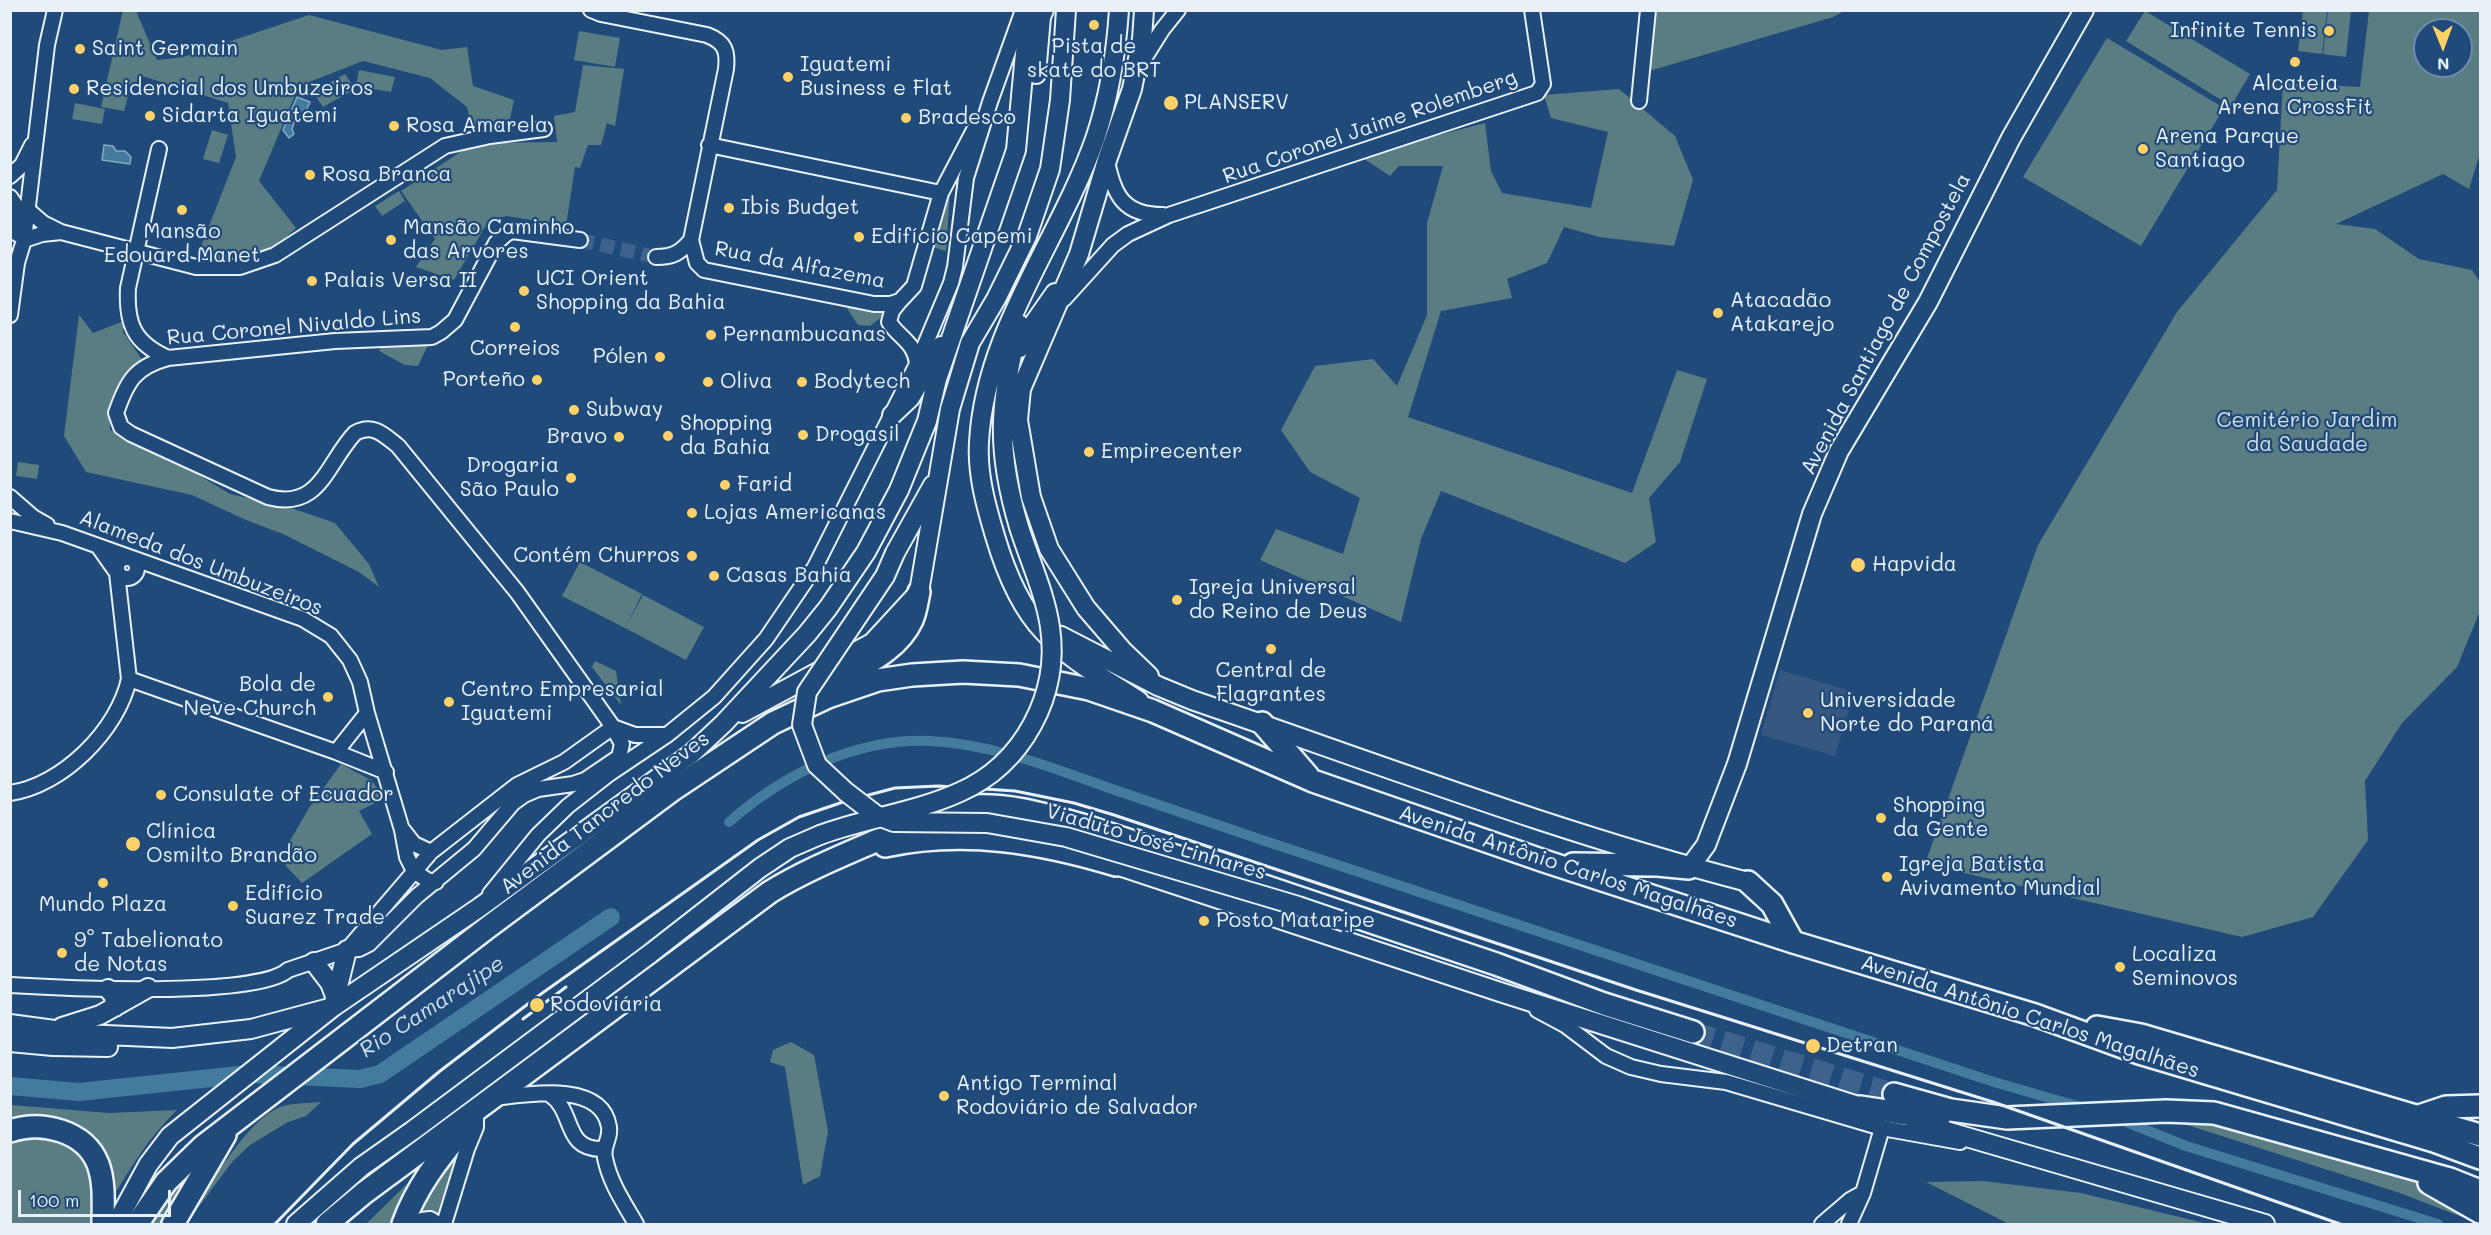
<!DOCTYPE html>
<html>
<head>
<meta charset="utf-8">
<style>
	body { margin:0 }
	#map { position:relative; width:2491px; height:1235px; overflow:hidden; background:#1f4a7a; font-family:Mali,sans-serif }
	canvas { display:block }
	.frame { position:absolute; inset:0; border:12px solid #e8f1f8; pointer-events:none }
	.north { position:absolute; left:2413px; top:18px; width:60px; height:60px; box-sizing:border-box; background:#1f4a7a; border:2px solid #6f8dac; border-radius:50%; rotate:179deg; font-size:16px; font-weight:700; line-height:24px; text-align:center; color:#e8f1f8 }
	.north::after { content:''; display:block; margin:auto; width:21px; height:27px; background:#ffd166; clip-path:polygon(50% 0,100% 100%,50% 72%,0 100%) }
	.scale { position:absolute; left:18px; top:1190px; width:153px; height:27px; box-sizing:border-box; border:3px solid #e8f1f8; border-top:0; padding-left:8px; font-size:18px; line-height:21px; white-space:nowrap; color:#e8f1f8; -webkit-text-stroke:4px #1f4a7a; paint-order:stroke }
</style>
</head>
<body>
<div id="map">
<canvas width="2491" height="1235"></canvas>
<div class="frame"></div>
<div class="north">N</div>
<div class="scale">100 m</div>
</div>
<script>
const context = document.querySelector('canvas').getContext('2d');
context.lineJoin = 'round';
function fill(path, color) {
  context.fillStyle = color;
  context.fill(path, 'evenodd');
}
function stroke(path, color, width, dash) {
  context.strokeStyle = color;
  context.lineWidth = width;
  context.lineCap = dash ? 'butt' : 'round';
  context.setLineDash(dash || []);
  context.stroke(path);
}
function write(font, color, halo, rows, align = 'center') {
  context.font = font + ' Mali,sans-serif';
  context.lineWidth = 4.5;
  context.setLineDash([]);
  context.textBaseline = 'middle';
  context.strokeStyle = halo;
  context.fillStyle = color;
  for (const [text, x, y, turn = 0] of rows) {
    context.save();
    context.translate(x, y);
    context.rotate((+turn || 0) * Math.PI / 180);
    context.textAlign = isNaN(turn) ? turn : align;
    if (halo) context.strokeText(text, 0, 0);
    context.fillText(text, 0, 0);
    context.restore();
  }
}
fill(new Path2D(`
	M1780,670L1854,692L1835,756L1761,735Z`), '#36577f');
fill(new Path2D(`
	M123,10L136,11L157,60L183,57L309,15L442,50L467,47L473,86L514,100L509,124L472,129L467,107L430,78L363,61L299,86L259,181L296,228L277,246L245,262L196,259L236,157L228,103L142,76L128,96L124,111L101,107Z
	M2328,10L2351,11L2346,57L2323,54Z
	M1656,11V10L1844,11L1833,17L1649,71Z
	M2145,11L2250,74L2231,106L2126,41Z
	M2303,11H2327L2322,54L2298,51Z
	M2369,11H2480V153L2469,189L2443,174L2336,224L2375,229L2419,259L2472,270L2480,282V611L2457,667L2402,723L2365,781L2368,840L2313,917L2242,937L1925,864L2038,545L2177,312L2277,190L2283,83L2360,87ZM2425,30H2461V66H2425Z
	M579,31L620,38L615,67L574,60Z
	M2107,38L2224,108L2141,246L2023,177Z
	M583,65L624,69L615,126L607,123L601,145H588L580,168L575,167L566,226L507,216L489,220L454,280L416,267L435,239L401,191L465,149L483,143L557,142L554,116L575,112Z
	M359,70L395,77L391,92L356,86Z
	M345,74L355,89L323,107L313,92Z
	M1619,89L1675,136L1693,180L1674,246L1599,237L1564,227L1547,263L1507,279L1512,298L1441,311L1408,417L1632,493L1677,370L1707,379L1680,462L1649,498L1656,542L1625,563L1441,491L1421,539L1401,622L1260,560L1276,529L1343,554L1360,498L1310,472L1281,430L1315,366L1373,359L1397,386L1427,315V223L1443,166H1399L1390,176L1360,156L1485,123L1491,171L1502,193L1591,208L1608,132L1551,118L1544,95Z
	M75,103L105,109L102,124L72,119Z
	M212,130L228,135L219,163L203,159Z
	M951,175L946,251L933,247L928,248Z
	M399,191L405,201L382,216L375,206Z
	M847,308H887L888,312L870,326L858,325Z
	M79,315L93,333L124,321L123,332L143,361L110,404V430L190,470L230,494L288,507L335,523L369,564L379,587L359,572L283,534L246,520L192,495L86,472L64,436Z
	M430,341L418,366L405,365L379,351L383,343Z
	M18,462L39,465L37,479L16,476Z
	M580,562L642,594L625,628L562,596Z
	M643,595L704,627L686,660L625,628Z
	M595,661L616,671L621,705L592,667Z
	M341,764L371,780L385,798L359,811L372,834L302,883L286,866L287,846L309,808Z
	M791,1042L814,1055L828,1131L820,1176L803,1185L785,1067L770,1062L773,1050Z
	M321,1102L306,1116L288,1122L250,1145L232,1162L186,1224C205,1193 248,1116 283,1106C295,1103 309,1103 321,1102Z
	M11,1105L109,1113L177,1110C148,1138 129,1170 109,1204L93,1147L11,1123Z
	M2181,1123H2214L2433,1186L2480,1202V1224L2400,1193Z
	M19,1134L68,1138C101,1172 96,1180 97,1224H11V1137Z
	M456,1154L451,1187L441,1219L416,1218L432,1181Z
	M190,1173H193L163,1224H151L165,1203Z
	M413,1178L401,1204L395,1224H366Z
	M1983,1181L2081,1193L2208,1224H2009L1926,1182Z`), '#597d83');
const water = new Path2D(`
	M297,97L310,102L302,120L296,117L292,129L294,134L289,138L283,130Z
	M104,145L113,146L116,151H125L131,157L130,164L102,160Z`);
fill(water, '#437b9d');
stroke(water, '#85aac1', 1.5);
stroke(new Path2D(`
	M729,822C784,774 855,738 930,741C993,744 1053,768 1112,789C1163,806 1214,824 1265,841C1508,921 1751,1002 1994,1082L2084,1108
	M2119,1119L2186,1146L2438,1224`), '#437b9d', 10);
stroke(new Path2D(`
	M10,1086L79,1092L249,1074L360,1079L380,1074L611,917`), '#437b9d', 18);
stroke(new Path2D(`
	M580,240L656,257`), '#3d638d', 14, [14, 7]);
stroke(new Path2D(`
	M1693,1032L1894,1094`), '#3d638d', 21, [21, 10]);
const minor = new Path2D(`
	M591,10L601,14L707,35C725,42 728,51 726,69L691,240L697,263L704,270L874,304H890L900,301L914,286L941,193L974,130
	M1140,65L1162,30L1178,10
	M1639,101L1648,10
	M709,145L941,193
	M159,149L128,288C126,324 134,343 168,358
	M1107,161C1114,196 1124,215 1163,215
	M10,176L22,165L32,145
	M10,197L16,206L17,234
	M28,210L43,223L61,232L196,267H240L275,255L445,146L490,136L544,129
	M24,240L42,234L61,232
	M656,257C673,257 680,253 691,240
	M1064,299L1113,245L1128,234L1169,215L1537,93L1543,84L1532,10
	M900,301L892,311L889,322C899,338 915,342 917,364
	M10,315L17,263L24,240L47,45L55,10
	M10,497L33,517L47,525
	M10,521L62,533L303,619L331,636L350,660L360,682L367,713L402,830L407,857L414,871L427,880L436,882
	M117 568a10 10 0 1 1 20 0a10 10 0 1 1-20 0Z
	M129,679L336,752L386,772
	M613,727L635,735H667
	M336,752L367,713
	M10,793C62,786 118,730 129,679L117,573L98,546
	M403,830L414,844L431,852
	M490,894L538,835L568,806L609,774L667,735L714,697L766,639L815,567L917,364L951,283L955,267L966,178L990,102L1023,10
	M347,950L431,852L517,785L564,762L613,727
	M10,985C59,988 257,998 288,970L347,950L359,949L369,944L417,896L474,849L513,803L524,795L538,789L573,784L585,780L619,757L622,744L613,727L517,592L398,446C384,435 373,423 355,433C326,464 320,511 268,497L131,434L121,427L116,413C127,381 135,367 168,358L335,341L432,337L441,332L455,320L496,243L506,234L512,231L580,240
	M1537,1010L1565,1025L1606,1056L1631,1067L1661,1074L1726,1082L1882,1128L1960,1142
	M549,1094C576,1111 562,1150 603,1149
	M495,1098C528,1094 602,1081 609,1127C611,1140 602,1145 605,1158C610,1183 624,1203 636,1224
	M418,1224L422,1220L430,1219L438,1224
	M444,1224L467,1149L476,1127V1115
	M1822,1224L1850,1200L1863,1193
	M1849,1224L1863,1193L1882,1128`);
const major = new Path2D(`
	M1119,10C1116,54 1109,98 1095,139C1059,241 985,331 979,442C977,474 986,506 995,536C1005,570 1019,606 1044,632C1070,661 1107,680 1139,701
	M1144,10L1142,39L1132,89L1107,160L1079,254L1021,389L1018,420L1031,497L1049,549L1086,608L1123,651L1149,676
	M1036,74L1041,17L1044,10
	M1020,348L1025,336L1055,293
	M892,415L910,398L941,346
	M1019,527C995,447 1000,404 1019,324
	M895,553L933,485
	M1053,634L1061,636L1158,686L1192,700C1376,763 1559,833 1748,882
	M742,713L872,643L919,592L950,409L970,343L996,299L1027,236L1050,169L1060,100L1066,10
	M1116,865L1503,993L1874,1111
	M1689,868L1706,845L1737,764L1812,514L1839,451L1928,302L2011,138L2084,10
	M314,962L330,983L335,996
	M108,989L114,996L115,1007
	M10,1024L84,1034L172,1038L251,1029L333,1007L480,907L691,754L724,723L807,634L828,608L866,552L899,490L927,421L937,379L1016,150L1029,10
	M62,1027L100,1015L148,988
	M10,1042L53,1046L108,1047
	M1915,1122L2265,1224
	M116,1224L148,1165L170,1136L333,1007L347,950
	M296,1224L361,1167L412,1131L651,953L760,868L790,848L820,835`);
const highway = new Path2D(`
	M818,694C849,670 895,657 912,620C916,611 917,601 919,592
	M1262,723L1308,776
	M885,846C964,829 1040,842 1116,865
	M1573,864L1657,865L1689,868
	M1748,882L1772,904L1793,942
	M2097,1027L2141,1035L2480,1135
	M1894,1094L1951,1110L2007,1118L2166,1111L2214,1113L2450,1179L2480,1191
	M1860,1107L1939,1119
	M2419,1116L2446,1107L2480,1106
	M10,1131C42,1120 85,1131 98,1164C105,1183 103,1205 103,1224
	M2429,1183L2480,1212
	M137,1224L166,1182L203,1146L487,928L671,791L773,723L828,697L878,680L912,675L963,672L1019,675L1089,689L1153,711L1313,781L1544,861L1793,942L2035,1015L2139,1053L2434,1141L2480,1158
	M173,1224L225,1135
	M327,1224L364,1193L770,892C806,870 846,854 885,837C909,826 935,811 962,807C1006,801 1051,816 1092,828L1496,964L1604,1004L1693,1032
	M403,1224C416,1188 438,1159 463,1130`);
stroke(minor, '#e8f1f8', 18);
stroke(major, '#e8f1f8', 22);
stroke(highway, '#e8f1f8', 26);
stroke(minor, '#1f4a7a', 14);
stroke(major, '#1f4a7a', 18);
stroke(highway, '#1f4a7a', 21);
stroke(new Path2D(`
	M523,1019L566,987
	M275,1224L353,1144L440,1071L541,994L758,840L799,817L846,801L895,788L938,786L1015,791L1074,803L1114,815L1636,990L1993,1102L2340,1224`), '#e8f1f8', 3);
const majorBridge = new Path2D(`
	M895,553L885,576L807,692L802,725L817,765L846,792L876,815L894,822L987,823L1066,837L1298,906L1345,922
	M820,835C866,818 916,812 960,792C1023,764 1060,695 1050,627C1045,593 1029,559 1019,527`);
stroke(majorBridge, '#e8f1f8', 22, []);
stroke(majorBridge, '#1f4a7a', 18);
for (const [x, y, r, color] of [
	[1094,25,6,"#ffd166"],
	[2329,31,6,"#ffd166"],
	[80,49,6,"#ffd166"],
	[2295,62,6,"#ffd166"],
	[788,77,6,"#ffd166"],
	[74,89,6,"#ffd166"],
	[1171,103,8,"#ffd166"],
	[150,116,6,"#ffd166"],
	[906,118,6,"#ffd166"],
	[394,126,6,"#ffd166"],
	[2143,149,6,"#ffd166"],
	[310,175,6,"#ffd166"],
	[729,208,6,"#ffd166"],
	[182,210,6,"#ffd166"],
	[859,237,6,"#ffd166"],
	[391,240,6,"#ffd166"],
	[312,281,6,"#ffd166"],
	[524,291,6,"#ffd166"],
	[1718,313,6,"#ffd166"],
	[515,327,6,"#ffd166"],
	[711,335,6,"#ffd166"],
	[660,357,6,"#ffd166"],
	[537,380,6,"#ffd166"],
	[708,382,6,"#ffd166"],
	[802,382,6,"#ffd166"],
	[574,410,6,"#ffd166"],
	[803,435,6,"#ffd166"],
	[668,436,6,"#ffd166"],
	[619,437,6,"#ffd166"],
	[1089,452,6,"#ffd166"],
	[571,478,6,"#ffd166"],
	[725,485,6,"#ffd166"],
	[692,513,6,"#ffd166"],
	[692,556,6,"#ffd166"],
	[1858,565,8,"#ffd166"],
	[714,576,6,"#ffd166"],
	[1177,600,6,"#ffd166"],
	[1271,649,6,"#ffd166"],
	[328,697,6,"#ffd166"],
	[449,702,6,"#ffd166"],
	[1808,713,6,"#ffd166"],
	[161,795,6,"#ffd166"],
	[1881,818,6,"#ffd166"],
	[133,844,8,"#ffd166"],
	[1887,877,6,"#ffd166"],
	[103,883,6,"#ffd166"],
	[233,906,6,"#ffd166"],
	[1204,921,6,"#ffd166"],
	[62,953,6,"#ffd166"],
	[2120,967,6,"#ffd166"],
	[537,1005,8,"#ffd166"],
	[1813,1046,8,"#ffd166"],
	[944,1096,6,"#ffd166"]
]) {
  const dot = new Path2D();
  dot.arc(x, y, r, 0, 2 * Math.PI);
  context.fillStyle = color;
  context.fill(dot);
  stroke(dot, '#1f4a7a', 2);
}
write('21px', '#e8f1f8', '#1f4a7a', [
	["Infinite Tennis",2317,31,"right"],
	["Pista de",1094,47,"center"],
	["skate do BRT",1094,71,"center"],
	["Saint Germain",92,49],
	["Iguatemi",800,65],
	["Business e Flat",800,89],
	["Alcateia",2295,84,"center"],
	["Arena CrossFit",2295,108,"center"],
	["Residencial dos Umbuzeiros",86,89],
	["PLANSERV",1184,103],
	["Sidarta Iguatemi",162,116],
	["Bradesco",918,118],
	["Rosa Amarela",406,126],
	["Arena Parque",2155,137],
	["Santiago",2155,161],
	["Rosa Branca",322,175],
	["Ibis Budget",741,208],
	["Mansão Caminho",403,228],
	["das Arvores",403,252],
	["Mansão",182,232,"center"],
	["Edouard Manet",182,256,"center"],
	["Edifício Capemi",871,237],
	["UCI Orient",536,279],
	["Shopping da Bahia",536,303],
	["Palais Versa II",324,281],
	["Atacadão",1730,301],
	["Atakarejo",1730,325],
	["Pernambucanas",723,335],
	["Correios",515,349,"center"],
	["Pólen",648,357,"right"],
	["Porteño",525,380,"right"],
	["Oliva",720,382],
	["Bodytech",814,382],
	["Subway",586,410],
	["Shopping",680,424],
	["da Bahia",680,448],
	["Drogasil",815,435],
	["Bravo",607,437,"right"],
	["Empirecenter",1101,452],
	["Drogaria",559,466,"right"],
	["São Paulo",559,490,"right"],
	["Farid",737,485],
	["Lojas Americanas",704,513],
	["Contém Churros",680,556,"right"],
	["Hapvida",1872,565],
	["Casas Bahia",726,576],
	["Igreja Universal",1189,588],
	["do Reino de Deus",1189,612],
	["Central de",1271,671,"center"],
	["Flagrantes",1271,695,"center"],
	["Bola de",316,685,"right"],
	["Neve Church",316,709,"right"],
	["Centro Empresarial",461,690],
	["Iguatemi",461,714],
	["Universidade",1820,701],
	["Norte do Paraná",1820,725],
	["Consulate of Ecuador",173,795],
	["Shopping",1893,806],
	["da Gente",1893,830],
	["Clínica",146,832],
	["Osmilto Brandão",146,856],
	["Igreja Batista",1899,865],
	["Avivamento Mundial",1899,889],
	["Edifício",245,894],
	["Suarez Trade",245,918],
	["Mundo Plaza",103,905,"center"],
	["Posto Mataripe",1216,921],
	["9° Tabelionato",74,941],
	["de Notas",74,965],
	["Localiza",2132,955],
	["Seminovos",2132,979],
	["Rodoviária",550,1005],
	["Detran",1826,1046],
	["Antigo Terminal",956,1084],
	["Rodoviário de Salvador",956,1108]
], 'left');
write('21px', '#e8f1f8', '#1f4a7a', [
	["Rua Coronel Jaime Rolemberg",1370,127,-19],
	["Rua da Alfazema",800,265,11],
	["Avenida Santiago de Compostela",1886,324,-62],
	["Rua Coronel Nivaldo Lins",294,327,-5],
	["Alameda dos Umbuzeiros",201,563,21],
	["Avenida Tancredo Neves",605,813,-37],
	["Viaduto José Linhares",1156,842,16],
	["Avenida Antônio Carlos Magalhães",1568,867,18],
	["Avenida Antônio Carlos Magalhães",2030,1017,18]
]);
write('21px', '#d3e0e6', '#1f4a7a', [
	["Cemitério Jardim",2307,421],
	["da Saudade",2307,445]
]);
write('italic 22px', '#cfdfea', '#1f4a7a', [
	["Rio Camarajipe",432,1007,-33]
]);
</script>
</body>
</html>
